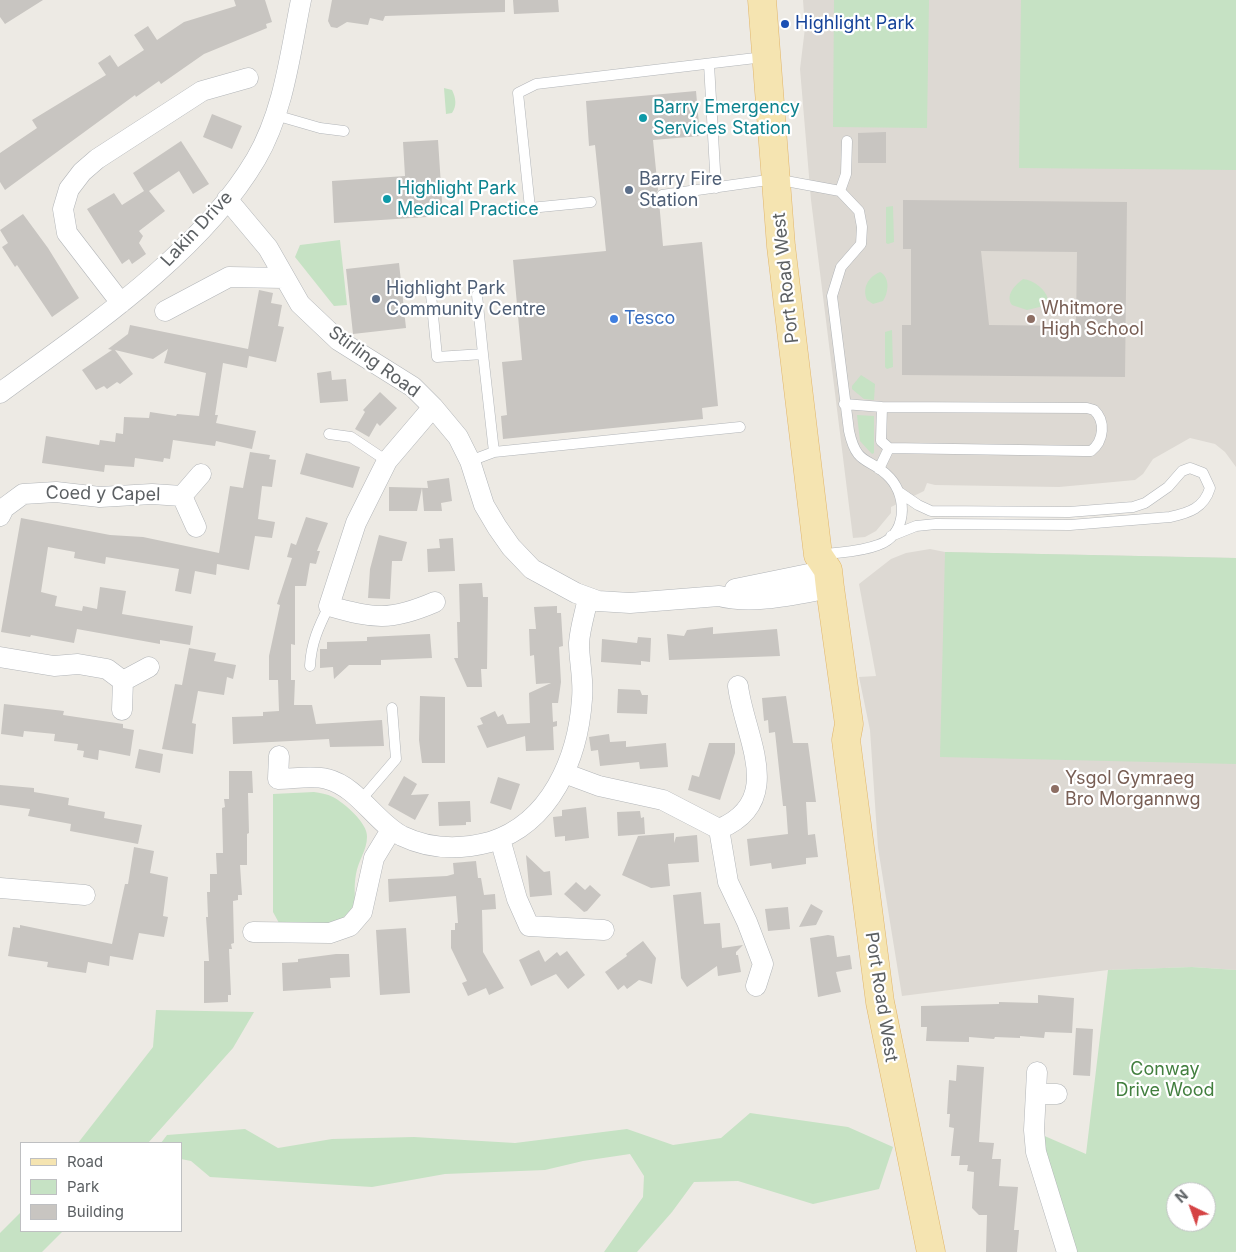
<!DOCTYPE html>
<html>
<head>
<meta charset="utf-8">
<style>
	body { margin:0 }
	#map { position:relative; width:1236px; height:1252px; overflow:hidden; background:#edeae4; font-family:Inter,sans-serif }
	canvas { display:block }
	.legend { position:absolute; left:20px; top:1142px; width:162px; height:90px; box-sizing:border-box; background:#fff; border:1px solid #bebfc1; margin:0; padding:6px 9px; list-style:none; font-size:15px; color:#5c6063 }
	.legend li { display:flex; align-items:center; gap:10px; height:25px }
	.legend b { width:25px; border:1px solid #bebfc1 }
	.north { position:absolute; left:1166px; top:1182px; width:50px; height:50px; box-sizing:border-box; background:#fff; border:1px solid #bebfc1; border-radius:50%; rotate:318deg; font-size:14px; font-weight:700; line-height:20px; text-align:center; color:#5c6063 }
	.north::after { content:''; display:block; margin:auto; width:18px; height:22px; background:#d54344; clip-path:polygon(50% 0,100% 100%,50% 72%,0 100%) }
</style>
</head>
<body>
<div id="map">
<canvas width="1236" height="1252"></canvas>
<ul class="legend">
<li><b style="height:6px;background:#f5e4b1"></b>Road</li>
<li><b style="height:14px;background:#c6e2c4"></b>Park</li>
<li><b style="height:14px;background:#c8c5c1"></b>Building</li>
</ul>
<div class="north">N</div>
</div>
<script>
const context = document.querySelector('canvas').getContext('2d');
context.lineJoin = 'round';
function fill(path, color) {
  context.fillStyle = color;
  context.fill(path, 'evenodd');
}
function stroke(path, color, width, dash) {
  context.strokeStyle = color;
  context.lineWidth = width;
  context.lineCap = dash ? 'butt' : 'round';
  context.setLineDash(dash || []);
  context.stroke(path);
}
function write(font, color, halo, rows, align = 'center') {
  context.font = font + ' Inter,sans-serif';
  context.lineWidth = 4.5;
  context.setLineDash([]);
  context.textBaseline = 'middle';
  context.strokeStyle = halo;
  context.fillStyle = color;
  for (const [text, x, y, turn = 0] of rows) {
    context.save();
    context.translate(x, y);
    context.rotate((+turn || 0) * Math.PI / 180);
    context.textAlign = isNaN(turn) ? turn : align;
    if (halo) context.strokeText(text, 0, 0);
    context.fillText(text, 0, 0);
    context.restore();
  }
}
fill(new Path2D(`
	M803,0H1236V467L1225,452L1215,444L1190,438L1153,459L1143,474L1135,480L1059,487L935,485L927,483L924,491L891,507V513L876,531L865,537L853,538L811,200L800,69L805,28Z
	M930,549L945,552L1236,558V970L1192,967L1108,970L902,996L878,848L870,730L859,677L876,676L859,584L891,559L906,553Z`), '#ddd9d3');
fill(new Path2D(`
	M834,0H929L927,128L833,127Z
	M1021,0H1236V170L1019,168Z
	M444,88L452,90C456,98 457,106 452,113L446,114Z
	M893,206L894,242L888,244L886,243V207Z
	M340,240L347,305L334,306L295,257L300,245Z
	M880,272C890,277 889,292 883,301L873,304L867,300C862,288 868,277 880,272Z
	M1023,279C1034,280 1045,289 1048,299L1044,306L1027,310L1012,305C1005,295 1015,285 1023,279Z
	M892,330L893,367L887,369L885,367V332Z
	M861,375L875,384L874,400L864,399L852,389V386Z
	M857,415L874,416V453L872,454L860,441Z
	M945,552L1236,558V764L940,757Z
	M314,792C320,793 327,794 333,797C344,803 368,823 367,837C367,850 358,861 356,874C351,903 364,900 336,924L279,923L273,912V794Z
	M1192,967L1236,970V1252H1067L1040,1134L1086,1154L1108,970ZM1176,1192H1206V1222H1176Z
	M156,1010L254,1012L233,1048L148,1143H78L153,1047Z
	M750,1113L848,1127L893,1147L879,1189L813,1204L738,1181L694,1182L672,1212L637,1252H604L643,1197L644,1176L630,1154L583,1161L545,1170L445,1174L372,1187L210,1177L191,1161L181,1159V1143H161L167,1135L245,1129L278,1148L332,1139L414,1137L515,1143L627,1129L673,1145L721,1138Z
	M21,1212V1231H63L42,1252H0V1233Z`), '#c6e2c4');
fill(new Path2D(`
	M0,0H43L5,24L0,17Z
	M234,0H265L272,22L266,24L267,28L204,54L161,84L159,81L136,97L135,95L5,190L0,182V153L37,128L32,120L106,75L98,63L110,55L118,67L144,50L134,35L148,26L157,40L184,22L236,6Z
	M332,0H505V12L385,16L383,21L370,18L368,25L347,22L337,28L331,27L328,21Z
	M513,0H558L559,12L514,14Z
	M696,91L700,136L653,140L658,190L655,195L659,201L663,246L702,242L718,406L702,408L703,419L503,439L501,416L507,415L502,362L522,360L513,260L606,251L595,145L589,146L586,101Z
	M212,114L242,126L232,149L203,137Z
	M886,132V163H858V133Z
	M438,140L443,216L334,223L332,181L405,176L403,142Z
	M181,141L209,184L193,194L179,171L149,191L165,211L139,231L143,236L139,243L146,254L132,264L129,259L122,264L87,209L114,193L122,205L144,191L133,173Z
	M903,200L1127,202L1125,377L902,375V325H911V249H903ZM981,251L1077,252L1076,326L989,325Z
	M23,214L48,248L79,298L52,317L17,265L15,267L2,247L8,243L0,230Z
	M399,263L406,328L353,334L346,269Z
	M259,290L273,293L271,303L282,305L278,326L284,327L276,362L249,356L247,368L223,363L215,415H218L216,423L256,431L252,449L216,441L215,446L173,440L170,459L164,458L163,462L135,458L134,467L105,465L104,472L42,463L46,436L99,445L100,440L115,442L116,433L123,434L124,417L149,418L150,412L176,416L177,414L199,416L206,373L164,363L168,349L153,359L115,350L133,374L120,384L117,382L107,389L104,386L96,390L82,370L112,350L108,349L128,334L130,325L248,349Z
	M331,371L332,380L346,379L348,401L320,403L317,373Z
	M380,392L397,408L380,426L377,423L369,437L355,429L365,412L363,410Z
	M250,452L270,455L269,459L276,460L272,487L262,486L258,519L275,522L272,538L255,536L249,570L217,564L216,575L195,571L191,594L175,591L179,569L106,557L105,564L74,558L75,552L48,547L41,592L57,596L55,606L82,611L83,606L97,609L100,587L126,591L122,614L193,626L190,645L160,640V644L77,629L74,643L31,635L30,637L1,632L21,518L110,535L143,537L219,553L230,486L243,488Z
	M306,453L360,467L353,488L300,474Z
	M449,478L452,501L441,503L442,511H424L422,488L417,511H389V487L428,488L427,481Z
	M306,517L328,523L317,551H320L316,564L310,563L306,586H295V645L291,644V680H295L294,705H312L316,724L382,720L384,746L330,747L329,739L233,744L232,717L263,716V712L279,711L278,680H269V656L280,605L277,604L292,558L287,557L291,543L296,545Z
	M379,535L407,542L402,561H392L390,599L368,598L370,569Z
	M453,538L455,571L428,572L427,549L440,548L439,539Z
	M482,583L483,597H488L487,669H481L482,687H467L454,658H458L457,622H460L459,584Z
	M557,606V613H561L563,646L559,647L561,682L558,703H552L553,722L557,721V726L553,727L554,750L526,751L525,736L487,748L477,726L483,724L480,718L495,711L498,717L503,714L507,724L530,723L529,693L551,683L536,684L534,655L530,656L529,629H536L534,607Z
	M713,627V634L777,629L780,656L669,660L667,634L684,636L687,630Z
	M430,634L432,658L381,660V665H349L334,679L333,667L320,668V649H327V642L367,641V637Z
	M638,637L651,638L650,662L641,661V665L601,662L602,639L637,643Z
	M189,648L216,653L214,661L236,665L233,679L227,677L224,695L198,691L192,723L196,724L193,754L162,749L175,684L182,685Z
	M618,689L640,690L642,695H648L647,714L617,713Z
	M420,696L445,697V763H422L419,740Z
	M786,696L793,743H808L816,802H806L808,835L815,834L818,857L806,858V864L772,869L771,863L750,866L747,839L788,834L786,806H783L775,732L769,733L768,720L764,721L762,698Z
	M4,704L64,711L63,715L123,724V728L134,730L130,756L99,750L98,760L83,757L84,751L77,750L78,744L54,741L55,734L24,731L23,737L1,734Z
	M609,734L610,742L626,741V747L666,743L668,767L640,769L639,762L600,766L598,750L591,751L589,737Z
	M709,743H735V753L720,800L688,790L692,775L699,777Z
	M139,749L163,754L160,773L135,768Z
	M229,771H252L253,793H248L249,833L247,834V865H240L242,895H238V900L233,901L234,943L231,944L232,949H229L231,995H228V1002L204,1003V961H209L206,917H208L207,892H210V874H217L216,853H223L222,808L225,807L224,799H229Z
	M404,776L417,784L411,795L429,794L415,820L388,805Z
	M498,777L520,784L511,810L490,803Z
	M0,785L34,788V792L69,798L68,805L105,812L104,818L142,825L138,844L70,831L71,824L28,816L30,809L0,805Z
	M470,801L471,822H466V825L439,826L438,802Z
	M586,807L589,838L565,841V836L555,837L553,817L562,816V810Z
	M640,811L641,818L644,817L645,834L618,836L617,812Z
	M674,833V843L676,837L697,835L699,862L668,864L670,886L651,888L622,875L638,836Z
	M134,847L154,851L150,873L168,877L163,916L168,917L164,937L139,933L133,960L110,956L109,966L88,962L86,973L47,967L48,962L8,956L13,927L20,928V925L112,944L125,884H128Z
	M526,855L544,872L550,871L552,895L530,897Z
	M476,861L478,878H481L484,895L495,894L496,909L482,910L483,952L504,988L489,995L486,988L468,996L462,983L467,981L451,948V930H455V923H458L456,896L389,902L388,879L447,876L454,874L453,863Z
	M576,882L585,890L590,885L601,895L587,911L584,912L564,894Z
	M701,892L704,924L720,923L722,948L743,945L736,952V955H738L741,972L718,976L717,966L687,987L681,978L673,895Z
	M811,904L823,911L816,925L799,927Z
	M788,907L790,929L768,931L765,909Z
	M406,928L410,993L380,995L376,930Z
	M828,935L834,936L837,957L850,955L852,969L836,972L841,992L818,997L810,938Z
	M643,941L656,958L652,984L639,980L627,989L624,985L618,990L605,972L627,956L626,954Z
	M539,950L545,962L557,952L560,956L567,951L585,975L568,989L556,974L531,986L519,960Z
	M336,954H349L350,977L330,978L331,988L283,991L282,963L298,962V959Z
	M1038,995L1074,998L1072,1033L1045,1032L1044,1038L1020,1036V1038L995,1037L994,1039L969,1037V1042L926,1041L927,1027H921V1006L999,1004V1002L1038,1003Z
	M1076,1028L1093,1029L1090,1076L1073,1075Z
	M957,1065L984,1067L979,1142L994,1143L992,1159H1001L999,1186L1018,1187L1014,1230H1019L1017,1252H986L987,1215H979L972,1208L974,1172L967,1171L968,1165H959L960,1156H951L954,1128L949,1127L950,1114H947L949,1080L956,1081Z`), '#c8c5c1');
const service = new Path2D(`
	M709,64L716,188
	M275,115L320,128L344,131
	M662,195L775,179L840,191L846,174L847,141
	M591,202L530,208L518,93L536,84L764,57
	M430,284L437,357L483,354L494,452L470,461
	M477,295L483,354
	M844,404L882,407L1087,408L1094,410C1106,421 1104,441 1091,451H1084L889,448L881,441L882,407
	M329,434L351,437L387,461
	M494,452L740,427
	M879,469L889,448
	M891,536L916,526L936,524L1070,525L1170,517C1189,513 1204,508 1210,488L1203,473L1190,468L1182,471L1168,487L1145,503L1133,507L1069,512L931,511L918,505L899,492
	M821,555C840,552 860,552 878,545C907,535 908,498 890,478C870,456 857,468 849,431L832,296L841,267L861,244L862,227L859,211L840,191
	M310,666C311,643 319,626 329,606
	M360,801L396,759L392,708`);
const minor = new Path2D(`
	M227,199L268,248L300,304L338,340L413,387L433,407L458,437L470,461L484,505L497,527L511,547L532,569L576,593L598,601L630,603L719,596C754,605 796,594 830,588
	M121,303L67,233L63,209L69,189L82,172L97,159L202,91L248,78
	M165,311L229,277L284,278
	M0,393C87,329 200,254 256,159C284,111 290,54 301,0
	M433,407L387,461L356,523L329,606C374,619 391,621 435,602
	M182,496L201,474
	M0,516L4,508L23,494L56,492L100,497L152,494L182,496L196,527
	M735,589L828,570
	M0,657L54,666L78,664L107,669L123,681L122,710
	M123,681L149,667
	M279,756L278,779C293,779 313,775 327,779C358,787 375,822 402,836C429,849 460,850 490,842C551,823 578,758 582,699C584,680 579,661 579,643C580,628 585,613 588,598
	M564,773L599,786L663,800L719,829C787,801 744,736 738,686
	M719,829L728,882L747,922L763,964L756,986
	M500,839L517,899L529,926L604,930
	M0,888L85,895
	M253,932L330,933L350,926L362,912L374,858L391,830
	M1037,1072L1034,1130L1036,1152L1067,1252
	M1036,1094H1057`);
const primary = new Path2D(`
	M762,0L781,246L818,555L828,570L830,588L849,724L846,740L880,1002L931,1252`);
stroke(service, '#b2b5b8', 11);
stroke(minor, '#b2b5b8', 21);
stroke(primary, '#e1b56a', 29);
stroke(service, '#fff', 10);
stroke(minor, '#fff', 20);
stroke(primary, '#f5e4b1', 28);
for (const [x, y, r, color] of [
	[785,24,5,"#1a4fb4"],
	[643,118,5,"#0f9aa8"],
	[629,190,5,"#5c6f8a"],
	[387,199,5,"#0f9aa8"],
	[376,299,5,"#5c6f8a"],
	[614,319,5,"#3f7fe0"],
	[1031,319,5,"#8d6e63"],
	[1055,789,5,"#8d6e63"]
]) {
  const dot = new Path2D();
  dot.arc(x, y, r, 0, 2 * Math.PI);
  context.fillStyle = color;
  context.fill(dot);
  stroke(dot, '#fff', 2);
}
write('18px', '#164399', '#fff', [
	["Highlight Park",795,24]
], 'left');
write('18px', '#0d838f', '#fff', [
	["Barry Emergency",653,108],
	["Services Station",653,129],
	["Highlight Park",397,189],
	["Medical Practice",397,210]
], 'left');
write('18px', '#4e5e75', '#fff', [
	["Barry Fire",639,180],
	["Station",639,201],
	["Highlight Park",386,289],
	["Community Centre",386,310]
], 'left');
write('18px', '#5c6063', '#fff', [
	["Lakin Drive",197,229,-47],
	["Port Road West",786,278,-96],
	["Stirling Road",374,362,36],
	["Coed y Capel",103,494,1],
	["Port Road West",881,997,81]
]);
write('18px', '#785e54', '#fff', [
	["Whitmore",1041,309],
	["High School",1041,330],
	["Ysgol Gymraeg",1065,779],
	["Bro Morgannwg",1065,800]
], 'left');
write('18px', '#366cbe', '#fff', [
	["Tesco",624,319]
], 'left');
write('18px', '#427f3f', '#fff', [
	["Conway",1165,1070],
	["Drive Wood",1165,1091]
]);
</script>
</body>
</html>
